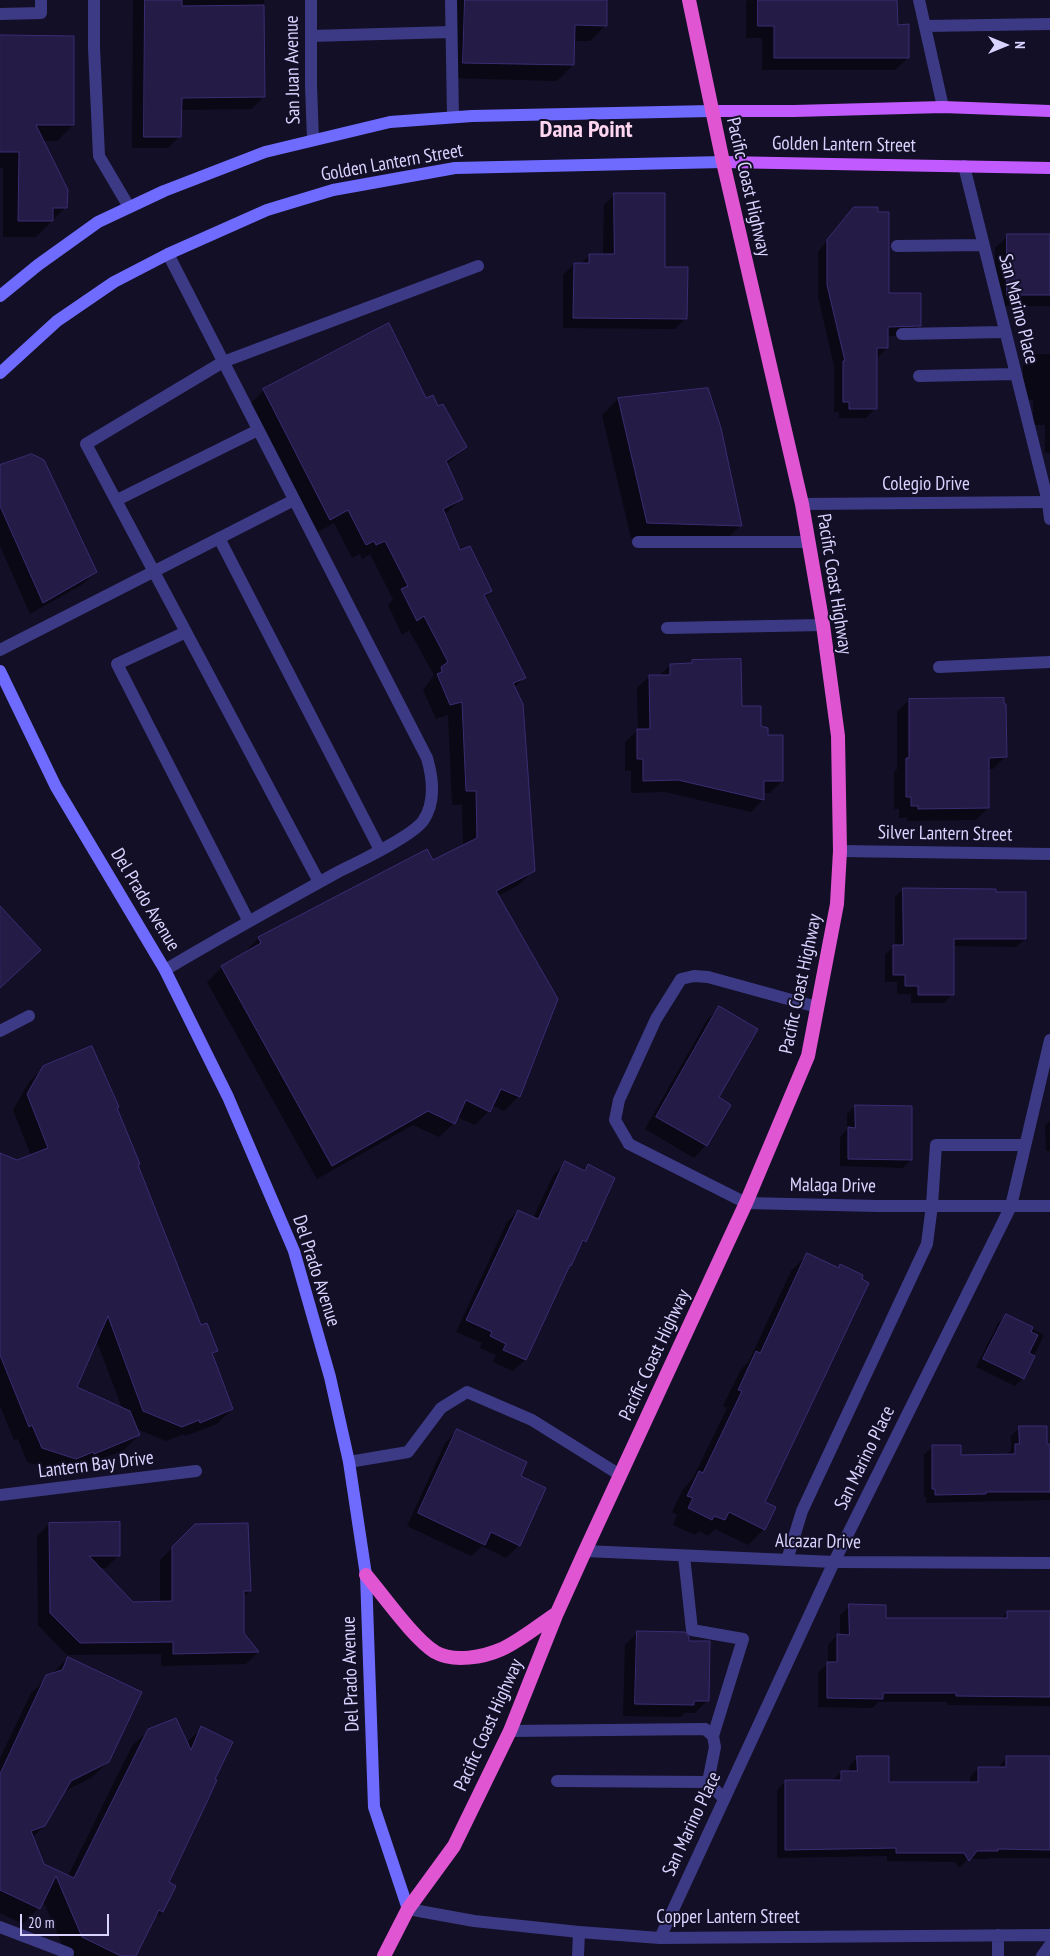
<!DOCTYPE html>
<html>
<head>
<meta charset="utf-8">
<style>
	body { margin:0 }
	#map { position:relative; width:1050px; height:1956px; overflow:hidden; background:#130f26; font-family:"PT Sans Narrow",sans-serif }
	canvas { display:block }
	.north { position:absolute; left:980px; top:20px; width:50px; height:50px; -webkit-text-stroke:4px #130f26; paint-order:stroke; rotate:90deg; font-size:14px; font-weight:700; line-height:20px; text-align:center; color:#d9d4ff }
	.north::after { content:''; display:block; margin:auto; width:18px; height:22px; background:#d9d4ff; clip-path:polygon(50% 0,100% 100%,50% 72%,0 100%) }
	.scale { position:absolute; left:20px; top:1914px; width:89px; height:22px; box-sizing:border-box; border:2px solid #d9d4ff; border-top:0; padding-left:6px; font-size:15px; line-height:18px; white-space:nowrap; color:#d9d4ff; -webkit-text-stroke:4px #130f26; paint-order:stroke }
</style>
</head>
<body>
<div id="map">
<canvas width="1050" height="1956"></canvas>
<div class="north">N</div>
<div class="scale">20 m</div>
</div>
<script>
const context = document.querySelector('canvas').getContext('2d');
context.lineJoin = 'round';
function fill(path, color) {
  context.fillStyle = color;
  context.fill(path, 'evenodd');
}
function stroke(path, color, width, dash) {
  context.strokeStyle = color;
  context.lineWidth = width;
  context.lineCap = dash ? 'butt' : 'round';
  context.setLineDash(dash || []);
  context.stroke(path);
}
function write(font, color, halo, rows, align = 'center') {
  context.font = font + ' "PT Sans Narrow",sans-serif';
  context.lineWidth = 4;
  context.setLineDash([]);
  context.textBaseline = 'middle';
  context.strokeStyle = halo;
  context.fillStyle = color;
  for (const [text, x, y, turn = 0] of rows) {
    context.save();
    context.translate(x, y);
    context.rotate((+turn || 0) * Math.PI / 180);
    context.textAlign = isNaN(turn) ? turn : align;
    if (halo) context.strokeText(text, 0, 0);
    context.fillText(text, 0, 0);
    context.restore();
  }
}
fill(new Path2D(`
	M133,0H264V96L252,109L180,110V136L168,148H132Z
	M449,0H606V25L590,41H574L573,65L557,81L448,78Z
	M748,0H896V26L908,58L895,70H762V38H746V2Z
	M0,37L73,125L57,141H42L66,207L36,237H3V168H0Z
	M615,194L663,268L686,318L675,329L563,328V275L574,264H580L590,255H603L604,205Z
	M854,208L887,295L920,325L910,335L887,336V348L877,358L876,408L866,418H839V412H834V372L835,371L818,296V252Z
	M1008,236H1050V306H995V248Z
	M1034,354H1050V453H1045V425H1033V400H1023V366Z
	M264,390L425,399L437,408L466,447L446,465L461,499L444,515L460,551L491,591L484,598L524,678L514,688L534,870L519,885L498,896L519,1096L504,1111L492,1105L489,1111L475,1125L457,1117L454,1123L439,1137L413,1125L317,1179L207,982L222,967L245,954V952L259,938L433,862L463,846L462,805H452L448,715L436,719L423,690L434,675L409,630L402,635L388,605L393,599L370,554L362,559L360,554L352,558L334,523L315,534L250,404Z
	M618,399L741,525L725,541L631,538L602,415Z
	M0,466L96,571L83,584L30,614L0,546Z
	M693,661L740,707L767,736L782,781L770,793H763V800L751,812L665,792L631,793V770L625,771V742L638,730L637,688L650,676H659L670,665H689Z
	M909,700L1005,757L993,769H988V808L976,820L907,821V817L899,818V809H894V772L897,769V712Z
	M903,889L1025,939L1016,947L952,946V995L944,1003H911V994H897V982H885V954L895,946V897Z
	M719,1008L717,1098L706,1145L694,1158L645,1129L707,1020Z
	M44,1067L116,1108L201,1327L217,1350L212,1355L232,1409L217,1424L185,1436L184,1434L166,1441L137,1429L139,1435L124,1450L79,1468L78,1466L61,1473L27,1462L18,1439L14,1440L0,1406V1155L5,1166L31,1156L13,1110L29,1082ZM96,1339L122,1408L75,1388Z
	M855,1106L911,1160L903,1168L840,1166V1137L847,1130V1114Z
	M1050,1121V1151H1046L1045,1125Z
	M566,1163L583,1171L588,1166L585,1241L579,1246L570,1265L567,1269L525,1360L513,1371L493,1362L496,1355L480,1348L482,1343L456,1332L507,1222L518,1211L533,1218L554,1174Z
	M807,1255L837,1269L840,1266L764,1502V1529L748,1545L715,1529L708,1536L699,1531L695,1535L673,1525L677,1515L672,1512L683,1489L693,1478L727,1408L723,1406L741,1369L749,1361L791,1271Z
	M1006,1315L1044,1335L1023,1378L1015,1386L976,1367L998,1323Z
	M1020,1427L1045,1443H1050V1500L926,1503V1497H924V1455L933,1446L960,1457L1006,1456L1011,1450V1436Z
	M458,1430L519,1476L545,1489L519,1545L506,1558L482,1546L471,1556L407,1526L445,1443Z
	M49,1524L119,1555L106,1568H98L133,1603L160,1602V1560L172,1548L250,1591L243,1597V1633L258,1652L246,1664L161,1666V1654L67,1655L38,1625L37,1536Z
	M850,1606L885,1619H1000L1008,1612H1050V1706L947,1705V1702H878L873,1708L818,1707V1673L828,1663V1645L837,1635L840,1636V1615Z
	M637,1633L707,1701L695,1713H685L681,1717L623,1716L625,1645Z
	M68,1658L108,1762L91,1778L63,1792L44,1826L33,1837L43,1865L68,1876L132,1746L149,1730L186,1743L202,1728L213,1779L167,1883L174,1886L162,1912L151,1922L135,1956H73L66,1953L43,1900L39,1908L23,1924L0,1913V1758L31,1693Z
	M858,1757L888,1783H970V1777L978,1768H998L1007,1757H1050V1858H989L988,1859H968L959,1868L955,1862L887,1861V1856L777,1858V1790L786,1781H832L841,1772H849V1766Z`), '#0007');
const building = new Path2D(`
	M145,0H182V6L264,5L265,97L182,98L181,137H144Z
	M465,0H607V26L575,25L574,65L463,63Z
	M758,0H897L898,25L909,24V58H774V26H758Z
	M0,35L74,36V125H36L68,190L67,208H53V221H18L19,152H0Z
	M614,193H665V267H688L687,319L573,318L574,263H589V254H614Z
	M854,207H878V212H889V293H921V326L888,327V348H877V409H849V402H843V361H845L827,285V240Z
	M1007,234H1050V295H1007Z
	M389,323L426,398L433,395L438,406L443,404L467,447L446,461L463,499L443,509L460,550L470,546L492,591L484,595L526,678L513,683L523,704L535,871L496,891L558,999L520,1097L501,1089L490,1112L466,1100L455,1124L428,1111L332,1166L221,966L261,943L258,937L427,849L433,860L477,838L476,791H466L462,702L450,705L437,674L442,672L441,667L448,662L424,616L417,621L401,589L408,586L385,541L376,545L374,541L366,545L348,510L330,520L263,389Z
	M708,388L721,428L742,526L647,523L618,398Z
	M32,454L44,460L97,572L43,603L0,506V465Z
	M741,659L742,706H761V726L768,728V735H783V781H764V800L678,780L643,781V759H637V729H650L649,675H670V664L692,663V660Z
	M1004,698V704H1006L1007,757L989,758V808L918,809V806H911V797H906V758H909V699Z
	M903,888L996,889V892H1026V939H954V995H918V986H905V975H893V945H903Z
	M0,906L41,950L0,988Z
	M719,1006L758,1029L719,1097L731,1105L707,1146L656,1117Z
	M92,1046L119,1107L117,1108L140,1164L138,1165L201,1325L207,1323L218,1351L212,1353L233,1409L200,1423L199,1420L182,1427L143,1411L108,1316L77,1387L130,1411L140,1435L94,1454L93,1452L76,1459L42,1448L32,1425L29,1427L0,1355V1153L17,1160L48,1148L27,1094L43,1066Z
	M855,1105L912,1106V1160L848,1159V1127L855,1128Z
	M565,1161L585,1171L588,1164L615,1178L586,1242L583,1240L571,1266L570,1265L526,1360L503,1350L506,1344L490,1336L492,1332L466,1320L518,1210L538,1219Z
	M807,1253L839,1268L840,1264L863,1275L862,1279L869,1283L765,1502L776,1507L765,1530L729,1512L725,1520L714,1516L712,1520L688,1508L693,1498L687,1496L699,1471L703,1473L742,1391L738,1390L756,1351L760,1353Z
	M1006,1314L1033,1327L1031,1332L1038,1335L1029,1353L1035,1356L1024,1379L983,1359Z
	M1019,1426H1047V1444H1050V1492H986V1494L935,1495V1489H932V1445H961V1455L1015,1454V1444H1019Z
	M457,1429L527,1462L521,1476L546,1488L520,1546L491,1532L485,1545L418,1513Z
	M120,1522V1556H89L133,1602L172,1601V1547L195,1524L248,1523L251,1591H244V1633L259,1652L173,1654V1642L80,1643L50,1613L49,1523Z
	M849,1604L886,1605V1618H1007V1611H1050V1697L956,1696V1693H883V1699L827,1698V1662H837V1634L849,1635Z
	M637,1631L685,1632L689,1637V1641H710L709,1701H694V1705L635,1704Z
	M68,1657L142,1692L109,1762L71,1781L45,1826L31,1831L44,1864L74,1878L148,1729L176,1718L191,1750L201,1726L233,1742L215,1779L217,1780L205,1806L169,1882L176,1886L163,1912L159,1910L136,1956H121L82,1937L56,1876L40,1909L0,1890V1774L46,1675L62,1670Z
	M857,1756H889V1782H978V1767H1006V1756H1050V1850L998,1849V1851H977L969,1861L964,1853H896V1848L785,1850V1780H841V1771H857Z`);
fill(building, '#241b47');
stroke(building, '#3b2d73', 1);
stroke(new Path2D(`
	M94,0V48L99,156L129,207
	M451,0L453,117
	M919,0L943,107
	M0,14L41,13V0
	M925,26L1050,24
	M311,36L451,32
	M964,166L1048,502L1050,519
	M897,246L983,245
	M902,334L1005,332
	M919,376L1015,374
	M117,500L258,430
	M219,538L380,850
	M638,542H809
	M667,628L823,625
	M186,632L117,664L248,920
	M0,650L294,500
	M939,667L1050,662
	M319,882L86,444L223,362L478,266
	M165,970C222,936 280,904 338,872C358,862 411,837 423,821C436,802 433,779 427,758L168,254
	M629,1144L615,1120L619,1100L656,1019L681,979L694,976L708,977L817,1007
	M349,1462L408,1452L441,1408L467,1392L532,1420L620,1475
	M684,1556L692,1630L743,1639L713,1736
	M787,1560L802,1511L927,1244L932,1205L936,1145H1025
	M510,1731L705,1729L713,1736L715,1747L708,1782
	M557,1781L708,1782L724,1799
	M660,1938L834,1562L1011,1206L1050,1040
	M578,1956L579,1932`), '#3d3a85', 12);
stroke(new Path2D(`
	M802,504L1050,502
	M840,851L1050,854
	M0,1031L29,1016
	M629,1144L746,1203L878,1206H1050
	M0,1495L196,1471
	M585,1551L834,1562L1050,1563
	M0,1927L68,1953`), '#3d3a85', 12);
stroke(new Path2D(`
	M311,0V85L313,140
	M408,1909L474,1921L579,1932L660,1938L1050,1935
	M998,1935V1956
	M1042,1956L1050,1945`), '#3d3a85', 12);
stroke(new Path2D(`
	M0,296L38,265L98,222L164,191L265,152L390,122L472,116L711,111
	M0,373L57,321L114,282L168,254L267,210L333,190L455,168L723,162
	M0,671L56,787L165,970L228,1097L294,1251L330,1377L349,1462L366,1575L374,1807L408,1909`), '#6f6bff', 12);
stroke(new Path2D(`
	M711,111H794L943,107L1050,111
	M723,162L1050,168`), '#c25bff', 12);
stroke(new Path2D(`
	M366,1575C384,1596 413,1638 435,1652C454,1663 484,1657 502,1649C521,1640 539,1625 557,1613
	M384,1956L408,1909L454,1846L510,1731L557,1613L585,1551L746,1203L808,1056L837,904L840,851L838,736L823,625L802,504L723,162L689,0`), '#e055d1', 14);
write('19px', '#d9d4ff', '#130f26', [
	["San Juan Avenue",293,70,-91],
	["Golden Lantern Street",844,145,1],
	["Golden Lantern Street",392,163,-10],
	["Pacific Coast Highway",748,187,77],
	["San Marino Place",1018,309,76],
	["Colegio Drive",926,485],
	["Pacific Coast Highway",834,584,81],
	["Silver Lantern Street",945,834,1],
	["Del Prado Avenue",145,900,59],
	["Pacific Coast Highway",801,984,-78],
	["Malaga Drive",833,1186,1],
	["Del Prado Avenue",316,1271,72],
	["Pacific Coast Highway",655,1355,-65],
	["San Marino Place",865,1458,-64],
	["Lantern Bay Drive",96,1465,-7],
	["Alcazar Drive",818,1542,1],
	["Del Prado Avenue",351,1674,-92],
	["Pacific Coast Highway",489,1725,-66],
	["San Marino Place",692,1824,-65],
	["Copper Lantern Street",728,1918]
]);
write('bold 24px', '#ffd6f0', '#130f26', [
	["Dana Point",586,130]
]);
</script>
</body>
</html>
